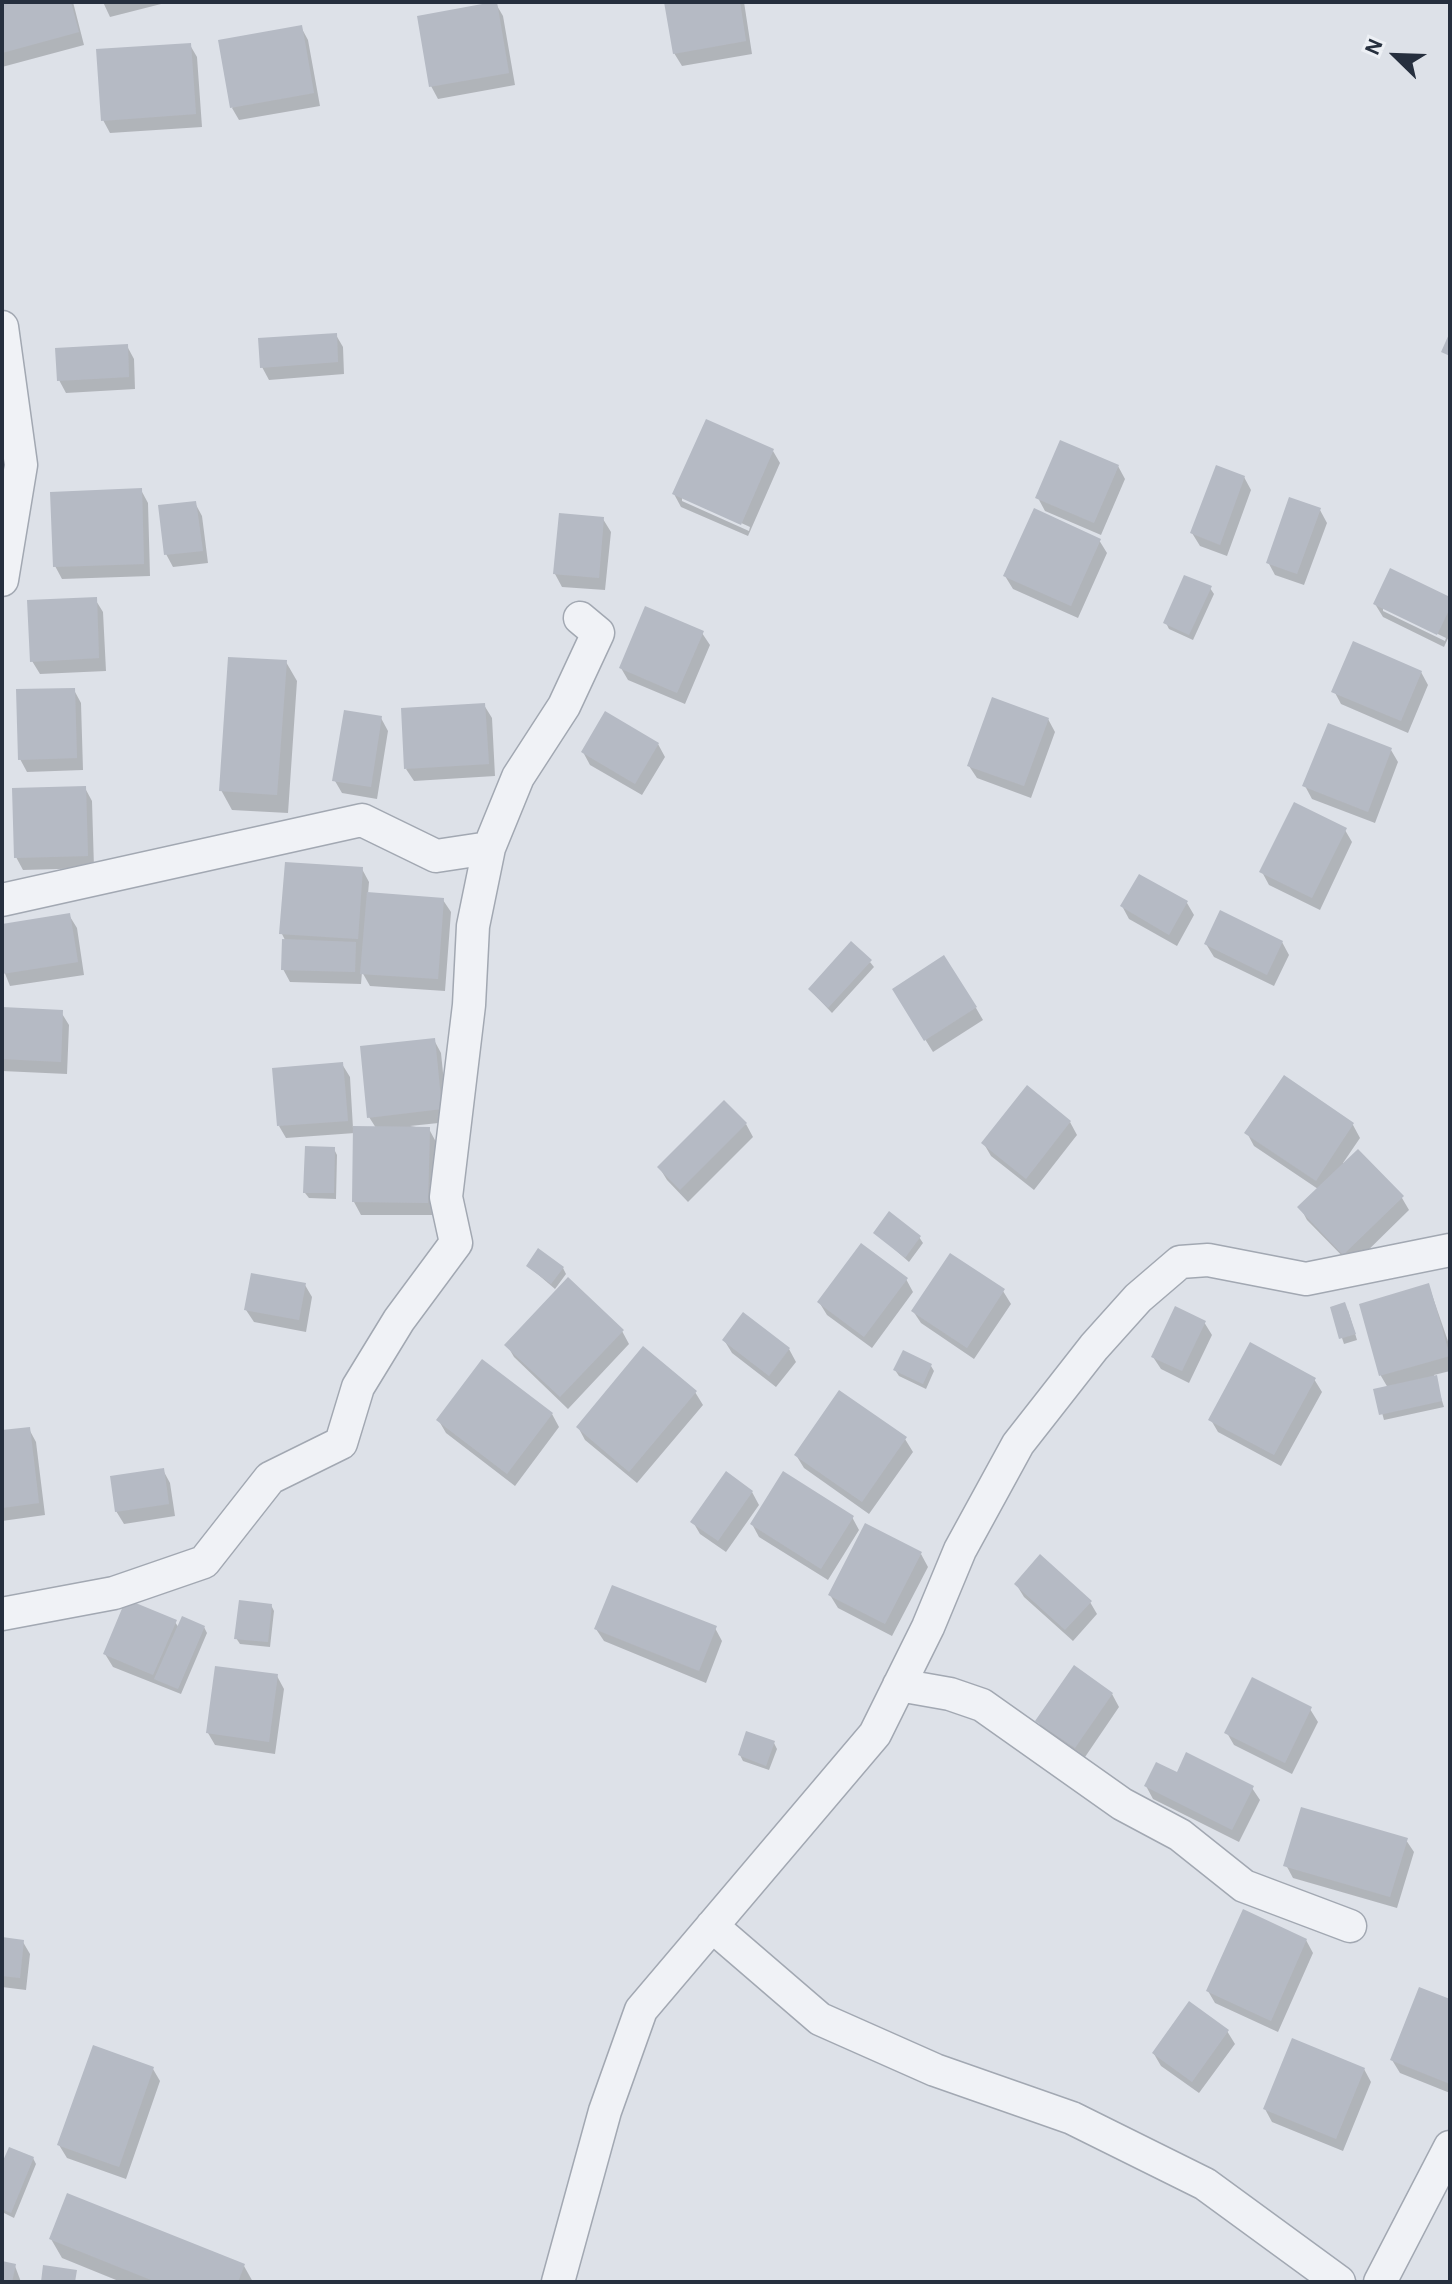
<!DOCTYPE html>
<html>
<head>
<meta charset="utf-8">
<style>
	body { margin:0 }
	#map { position:relative; width:1452px; height:2284px; overflow:hidden; background:#dde1e8; font-family:"Alegreya Sans",sans-serif }
	canvas { display:block }
	.frame { position:absolute; inset:0; border:4px solid #262f3e; pointer-events:none }
	.north { position:absolute; left:1356px; top:16px; width:80px; height:80px; -webkit-text-stroke:6px #edf0f5; paint-order:stroke; rotate:293deg; font-size:22px; font-weight:700; line-height:32px; text-align:center; color:#262f3e }
	.north::after { content:''; display:block; margin:auto; width:28px; height:36px; background:#262f3e; clip-path:polygon(50% 0,100% 100%,50% 72%,0 100%) }
</style>
</head>
<body>
<div id="map">
<canvas width="1452" height="2284"></canvas>
<div class="frame"></div>
<div class="north">N</div>
</div>
<script>
const context = document.querySelector('canvas').getContext('2d');
context.lineJoin = 'round';
function fill(path, color) {
  context.fillStyle = color;
  context.fill(path, 'evenodd');
}
function stroke(path, color, width, dash) {
  context.strokeStyle = color;
  context.lineWidth = width;
  context.lineCap = dash ? 'butt' : 'round';
  context.setLineDash(dash || []);
  context.stroke(path);
}
fill(new Path2D(`
	M2,2H73L84,45L2,67Z
	M103,2H169L110,17Z
	M666,2H744L752,54L682,66L674,53Z
	M496,4L503,16L515,85L438,99L431,86Z
	M301,27L308,40L320,106L239,120L232,108Z
	M190,45L197,57L202,127L110,133L103,120Z
	M336,335L343,347L344,374L269,380L262,367Z
	M127,346L134,359L135,389L66,393L59,380Z
	M773,451L780,463L748,536L681,507L674,494ZM682,496L750,527L749,531L682,501Z
	M1118,466L1125,479L1101,535L1045,511L1038,498Z
	M1244,477L1251,490L1227,556L1200,546L1192,533Z
	M141,490L148,503L150,576L62,579L55,566Z
	M195,503L202,516L208,563L173,567L166,554Z
	M1320,510L1327,523L1304,585L1275,575L1268,562Z
	M603,519L611,532L605,590L562,587L555,574Z
	M1099,540L1107,553L1078,618L1013,589L1005,576Z
	M1210,588L1214,594L1193,640L1169,629L1166,623Z
	M95,599L103,612L106,671L40,674L32,661Z
	M1450,599V634L1444,647L1383,617L1375,604ZM1383,607L1446,638L1445,641L1383,611Z
	M702,633L710,645L685,704L628,680L621,668Z
	M286,662L297,681L288,813L232,810L221,790Z
	M1421,672L1428,685L1408,733L1341,704L1334,691Z
	M74,690L81,703L83,770L27,772L20,759Z
	M484,705L492,718L495,776L414,781L406,769Z
	M381,718L388,731L377,799L342,793L335,781Z
	M1048,719L1055,732L1031,798L977,778L969,766Z
	M658,744L665,757L642,795L590,765L583,752Z
	M1391,750L1398,762L1375,823L1312,799L1305,786Z
	M85,788L92,801L94,868L23,870L16,857Z
	M1345,830L1352,842L1320,910L1269,885L1262,872Z
	M362,869L369,882L368,894L443,900L451,912L445,991L370,986L362,972L361,984L290,982L283,969L286,942L282,934Z
	M1187,903L1194,915L1177,946L1129,919L1122,906Z
	M69,915L77,928L84,975L10,986L2,966V926Z
	M1282,942L1289,955L1274,986L1214,957L1206,944Z
	M870,962L874,967L832,1013L810,990Z
	M902,1002L976,1008L983,1020L933,1052Z
	M2,1009L61,1012L69,1025L67,1074L2,1071Z
	M434,1040L441,1053L448,1122L410,1126L429,1129L436,1142L434,1215H361L354,1202L355,1133L286,1138L279,1126L342,1064L350,1077L353,1128H376L369,1117Z
	M1285,1078L1353,1125L1360,1138L1343,1163L1402,1198L1409,1210L1352,1266L1307,1220L1300,1207L1318,1189L1254,1146L1247,1133Z
	M1070,1122L1077,1135L1034,1190L991,1156L984,1144Z
	M746,1124L753,1137L688,1202L667,1180L659,1167Z
	M334,1149L337,1155L336,1199L309,1198L305,1193Z
	M876,1233L919,1237L923,1243L909,1262Z
	M528,1266L563,1268L566,1274L555,1289Z
	M906,1279L913,1292L872,1348L827,1315L819,1302Z
	M305,1285L312,1297L306,1332L254,1322L246,1310Z
	M1429,1286L1450,1347V1371L1434,1375L1444,1407L1384,1420L1376,1391L1388,1388L1381,1376L1361,1306Z
	M1003,1291L1011,1304L974,1359L921,1323L913,1311Z
	M1332,1308L1348,1310L1357,1340L1344,1344Z
	M1204,1322L1212,1335L1189,1383L1161,1369L1153,1357Z
	M622,1331L629,1344L568,1409L514,1357L507,1345Z
	M724,1340L789,1349L796,1362L776,1387L732,1353Z
	M931,1366L934,1371L926,1389L899,1376L895,1370Z
	M1314,1379L1322,1392L1281,1466L1218,1432L1211,1420Z
	M695,1392L703,1405L637,1483L585,1440L578,1427Z
	M552,1414L559,1427L515,1486L446,1433L439,1421Z
	M29,1429L36,1442L45,1515L2,1521V1432Z
	M905,1439L913,1452L869,1514L804,1468L796,1455Z
	M163,1470L170,1483L175,1516L124,1524L116,1511Z
	M752,1492L759,1505L726,1552L700,1534L693,1522Z
	M852,1517L859,1530L828,1580L759,1537L752,1524Z
	M921,1554L928,1567L892,1636L838,1608L830,1595Z
	M1016,1584L1090,1602L1097,1614L1073,1641L1024,1597Z
	M271,1605L274,1611L270,1647L240,1644L236,1638Z
	M175,1622L179,1628L204,1627L207,1633L181,1694L113,1667L105,1654Z
	M715,1628L722,1641L706,1683L604,1641L596,1629Z
	M277,1676L284,1689L275,1754L215,1745L208,1733Z
	M1112,1694L1119,1707L1083,1760L1045,1734L1038,1721Z
	M1310,1709L1318,1722L1292,1774L1234,1745L1227,1733Z
	M774,1743L777,1749L769,1770L743,1761L740,1755Z
	M1178,1775L1252,1788L1260,1800L1239,1842L1153,1799L1146,1786Z
	M1406,1840L1414,1852L1397,1908L1293,1878L1286,1865Z
	M2,1939L23,1942L30,1954L26,1990L2,1987Z
	M1306,1940L1313,1953L1278,2032L1215,2003L1208,1991Z
	M1450,2001V2093L1400,2073L1392,2060Z
	M1227,2031L1235,2044L1199,2093L1161,2066L1154,2054Z
	M153,2069L160,2081L126,2179L67,2158L59,2145Z
	M1364,2069L1371,2082L1343,2151L1272,2122L1265,2109Z
	M33,2158L36,2164L14,2218L2,2212V2169Z
	M51,2239L244,2266L253,2282H121L62,2258Z
	M2,2263L15,2266L21,2282H2Z`), '#0003');
fill(new Path2D(`
	M2,2H71L79,32L2,53Z
	M493,2H497L509,73L429,87L417,16Z
	M664,2H740L746,41L673,54Z
	M302,25L314,93L230,108L218,40Z
	M191,43L196,114L101,121L96,49Z
	M1450,332V356L1441,352Z
	M337,333L338,362L260,368L258,338Z
	M128,344L129,377L57,381L55,348Z
	M706,419L774,449L741,525L672,494Z
	M1060,440L1119,465L1094,523L1035,498Z
	M1216,465L1245,476L1220,545L1190,533Z
	M142,488L144,564L53,567L50,492Z
	M1289,497L1321,508L1297,574L1266,563Z
	M196,501L203,551L164,555L158,505Z
	M1034,508L1101,539L1071,606L1003,576Z
	M559,513L604,517L599,578L553,574Z
	M1390,568L1450,597V608L1437,635L1373,604Z
	M1184,575L1212,586L1189,635L1163,623Z
	M97,597L99,658L30,662L27,600Z
	M645,606L704,631L677,693L619,668Z
	M1353,641L1422,671L1401,721L1331,692Z
	M228,657L287,660L277,795L219,791Z
	M75,688L77,758L18,760L16,689Z
	M992,697L1049,718L1024,786L967,766Z
	M485,703L489,764L404,769L401,708Z
	M344,710L382,716L371,787L332,781Z
	M605,711L659,743L635,784L581,752Z
	M1328,723L1392,748L1368,812L1302,786Z
	M86,786L88,856L14,858L12,788Z
	M1294,802L1347,828L1312,898L1259,872Z
	M285,862L363,867L358,939L279,934Z
	M1139,874L1188,901L1169,935L1120,906Z
	M367,892L444,898L438,979L360,974Z
	M1220,910L1283,941L1267,975L1204,944Z
	M70,913L78,962L2,974V924Z
	M282,939L356,942L355,972L281,970Z
	M851,941L872,960L828,1008L808,989Z
	M944,955L977,1007L924,1041L892,989Z
	M2,1007L63,1010L61,1062L2,1059Z
	M435,1038L442,1109L367,1118L360,1046Z
	M343,1062L348,1121L277,1126L272,1068Z
	M1284,1075L1354,1123L1316,1181L1244,1133Z
	M1027,1085L1071,1121L1026,1179L981,1143Z
	M724,1100L747,1123L680,1190L657,1167Z
	M353,1126L430,1127L428,1203L352,1202Z
	M305,1146L335,1147L334,1193H303Z
	M1358,1149L1404,1196L1343,1255L1297,1207Z
	M889,1211L921,1236L905,1258L873,1233Z
	M861,1243L908,1278L864,1337L817,1302Z
	M538,1248L564,1267L551,1284L526,1266Z
	M950,1253L1005,1289L967,1348L911,1311Z
	M251,1273L306,1283L299,1320L244,1310Z
	M568,1277L624,1330L560,1397L504,1345Z
	M1429,1283L1450,1356L1379,1376L1359,1304Z
	M1345,1302L1356,1334L1339,1339L1330,1307Z
	M1175,1306L1206,1321L1182,1371L1151,1357Z
	M743,1312L790,1348L769,1376L722,1340Z
	M1250,1342L1316,1378L1274,1455L1208,1420Z
	M643,1346L697,1391L629,1472L576,1427Z
	M903,1350L932,1364L923,1384L893,1370Z
	M482,1359L553,1413L507,1474L436,1420Z
	M1437,1375L1442,1401L1379,1415L1373,1389Z
	M839,1390L907,1437L862,1502L794,1455Z
	M30,1427L39,1503L2,1508V1430Z
	M164,1468L169,1504L115,1512L110,1476Z
	M726,1471L753,1491L718,1541L690,1522Z
	M783,1471L854,1516L821,1569L750,1524Z
	M865,1523L922,1552L885,1624L828,1595Z
	M1040,1554L1092,1601L1065,1630L1014,1584Z
	M612,1585L717,1626L699,1671L594,1629Z
	M126,1599L177,1620L153,1675L103,1654Z
	M239,1600L272,1604L268,1642L234,1639Z
	M182,1616L205,1626L178,1689L154,1679Z
	M1074,1665L1113,1693L1075,1748L1035,1721Z
	M215,1666L278,1674L269,1742L206,1733Z
	M1252,1677L1312,1707L1285,1763L1224,1733Z
	M746,1731L775,1741L766,1766L738,1755Z
	M1186,1752L1254,1786L1232,1830L1144,1786L1156,1762L1177,1772Z
	M1301,1807L1408,1838L1390,1897L1283,1866Z
	M1243,1909L1307,1939L1271,2021L1206,1991Z
	M2,1937L24,1940L20,1978L2,1976Z
	M1419,1987L1450,1999V2084L1390,2060Z
	M1189,2001L1229,2030L1192,2082L1152,2053Z
	M1292,2038L1365,2068L1336,2139L1263,2109Z
	M93,2045L154,2067L119,2167L57,2145Z
	M9,2147L34,2157L11,2213L2,2209V2163Z
	M67,2193L245,2264L238,2282H156L49,2239Z
	M2,2261L16,2264L12,2282H2Z
	M43,2265L77,2270L75,2282H41Z`), '#b5bac4');
const minor = new Path2D(`
	M2,327L21,465L2,580
	M2,900L362,820L436,856L489,848
	M2,1614L114,1593L204,1562L270,1478L341,1443L358,1387L399,1320L456,1243L446,1197L469,1005L473,926L489,848L518,777L564,706L598,633L580,618
	M899,1685L950,1694L982,1705L1122,1804L1180,1835L1244,1886L1350,1926
	M712,1926L820,2019L935,2070L1072,2118L1205,2184L1339,2282
	M558,2282L605,2111L641,2010L875,1734L928,1627L960,1550L1018,1444L1094,1347L1138,1298L1180,1262L1208,1260L1306,1279L1450,1250
	M1380,2282L1450,2147`);
stroke(minor, '#a2a8b2', 35);
stroke(minor, '#f0f2f6', 32);
</script>
</body>
</html>
